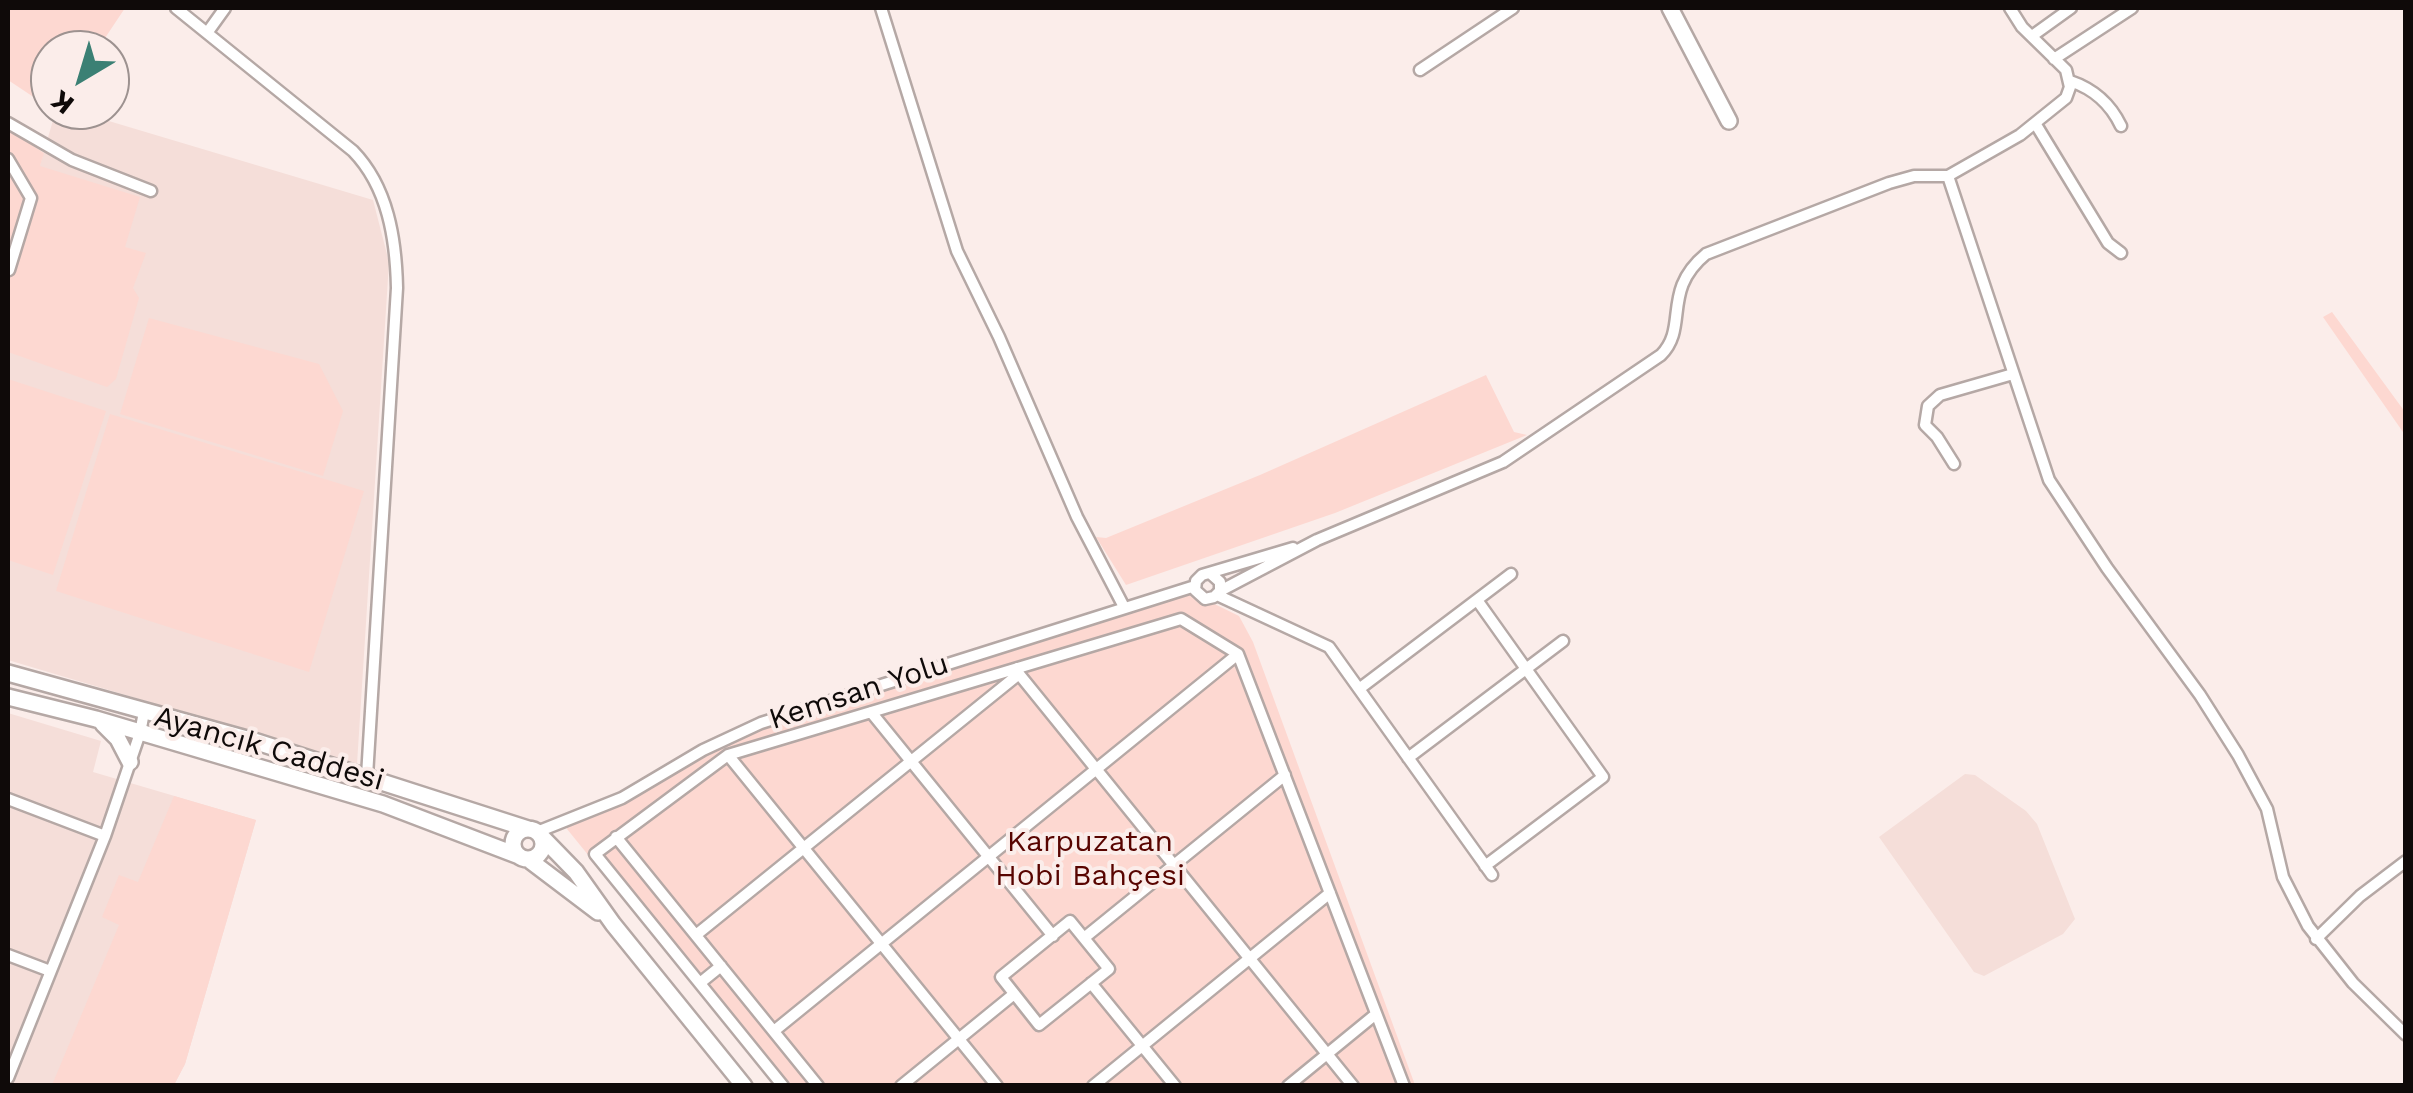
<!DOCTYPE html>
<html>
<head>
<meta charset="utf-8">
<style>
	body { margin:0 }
	#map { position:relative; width:2413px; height:1093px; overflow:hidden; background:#fbedea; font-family:"Work Sans",sans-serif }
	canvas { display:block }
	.frame { position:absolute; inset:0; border:10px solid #0f0a09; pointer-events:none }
	.north { position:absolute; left:30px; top:30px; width:100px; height:100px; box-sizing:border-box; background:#fbedea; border:2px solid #9d9290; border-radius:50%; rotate:218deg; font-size:28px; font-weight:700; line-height:40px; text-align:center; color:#0f0a09 }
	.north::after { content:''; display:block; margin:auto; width:35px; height:45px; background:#3b8074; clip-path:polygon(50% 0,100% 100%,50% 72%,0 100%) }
</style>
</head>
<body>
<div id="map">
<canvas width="2413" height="1093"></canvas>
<div class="frame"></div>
<div class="north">K</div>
</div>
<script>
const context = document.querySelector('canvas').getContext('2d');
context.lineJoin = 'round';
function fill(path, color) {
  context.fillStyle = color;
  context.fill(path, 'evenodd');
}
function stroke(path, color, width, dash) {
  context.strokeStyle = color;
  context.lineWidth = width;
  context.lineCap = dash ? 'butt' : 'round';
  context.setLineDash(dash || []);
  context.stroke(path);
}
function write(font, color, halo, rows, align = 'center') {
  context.font = font + ' "Work Sans",sans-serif';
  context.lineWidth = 8;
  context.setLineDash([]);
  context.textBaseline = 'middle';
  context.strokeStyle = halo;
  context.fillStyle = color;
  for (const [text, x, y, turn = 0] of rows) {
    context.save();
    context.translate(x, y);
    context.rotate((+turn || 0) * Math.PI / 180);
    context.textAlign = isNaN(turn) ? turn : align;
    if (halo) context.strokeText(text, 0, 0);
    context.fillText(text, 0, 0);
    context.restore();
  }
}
fill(new Path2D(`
	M56,110H72L373,200L389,262L357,764L8,660V275Z
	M8,713L101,741L93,772L256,820L185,1064L174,1085H8Z
	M1965,774L1975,775L2026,811L2037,824L2075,919L2063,934L1984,976L1974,972L1879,837Z`), '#f5ded9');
fill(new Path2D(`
	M8,8H125L97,50H50V108L8,80Z
	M8,129L44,153L40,166L140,197L125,247L146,253L133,288L139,298L116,379L107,387L8,352Z
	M2332,312L2405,412V435L2323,317Z
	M149,318L319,364L343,411L323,476L120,414Z
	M1486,375L1514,432L1527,435L1335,513L1126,585L1096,537L1106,538L1260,475Z
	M8,379L106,411L53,575L8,560Z
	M110,414L364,491L309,672L56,591Z
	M1192,593L1239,616L1253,642L1415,1085H775L567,829L569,812L619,803L715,738L1162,599Z
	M174,796L256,820L185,1064L174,1085H52L119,925L102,917L119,875L138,882Z`), '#fdd8d1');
const street = new Path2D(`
	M176,8L353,151C388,187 396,239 397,288L367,776
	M881,8L957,251L999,337L1077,517L1124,607
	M207,33L225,8
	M2032,36L2071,8
	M2054,59L2132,8
	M1420,70L1513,8
	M2070,81C2094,89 2110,103 2121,126
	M8,123L72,160L151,191
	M2035,123L2108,243L2121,253
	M8,159L31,198L9,270
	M1948,176L2049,480L2107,568L2200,695L2238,755L2267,809L2283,877L2308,926L2353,983L2406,1035
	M1954,464L1937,437L1925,425L1928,406L1940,395L2013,374
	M1210,573L1220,582V591L1214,597L1205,599L1195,590L1196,581L1202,575L1293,548
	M1220,591L1317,540L1503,462L1661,355C1689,327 1661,291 1706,254L1889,183L1914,176H1948L2020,135L2066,98L2070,87L2066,70L2022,27L2010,8
	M1217,595L1329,647L1492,875
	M1477,600L1603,777L1485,866
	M1017,668L1019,674L1353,1086
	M1359,689L1511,574
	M871,712L1053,936
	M728,755L997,1086
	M1408,758L1563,641
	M8,799L105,836
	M537,832L622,798L703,750L761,723L1195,586
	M616,837L818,1086
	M1070,921L1109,969L1039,1025L1001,977Z
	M696,935L1019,674
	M1084,938L1285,775
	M2316,939L2360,896L2406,861
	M8,955L50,971
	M700,983L721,966
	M1091,983L1175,1086
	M774,1031L1238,654
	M8,1078L105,836L140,733L144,712
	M783,1086L595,854L728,755L1181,619L1238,654L1404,1086
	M901,1086L1014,994
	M1093,1086L1330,893
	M1288,1086L1376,1014`);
const secondary = new Path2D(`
	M1670,8L1729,121
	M8,673L254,741L528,829
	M8,697L96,719L383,804L519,856
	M103,724L118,739L130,762
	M513 844a15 15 0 1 1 30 0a15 15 0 1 1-30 0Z
	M540,835L576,872L613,924L744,1086
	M528,859L598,912`);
stroke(street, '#b5a8a5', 15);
stroke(secondary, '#b5a8a5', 20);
stroke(street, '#fff', 10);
stroke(secondary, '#fff', 15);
write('30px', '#0f0a09', '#fbedea', [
	["Kemsan Yolu",859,692,-18],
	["Ayancık Caddesi",269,749,16]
]);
write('30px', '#580400', '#fbedea', [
	["Karpuzatan",1090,842],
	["Hobi Bahçesi",1090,876]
]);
</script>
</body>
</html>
